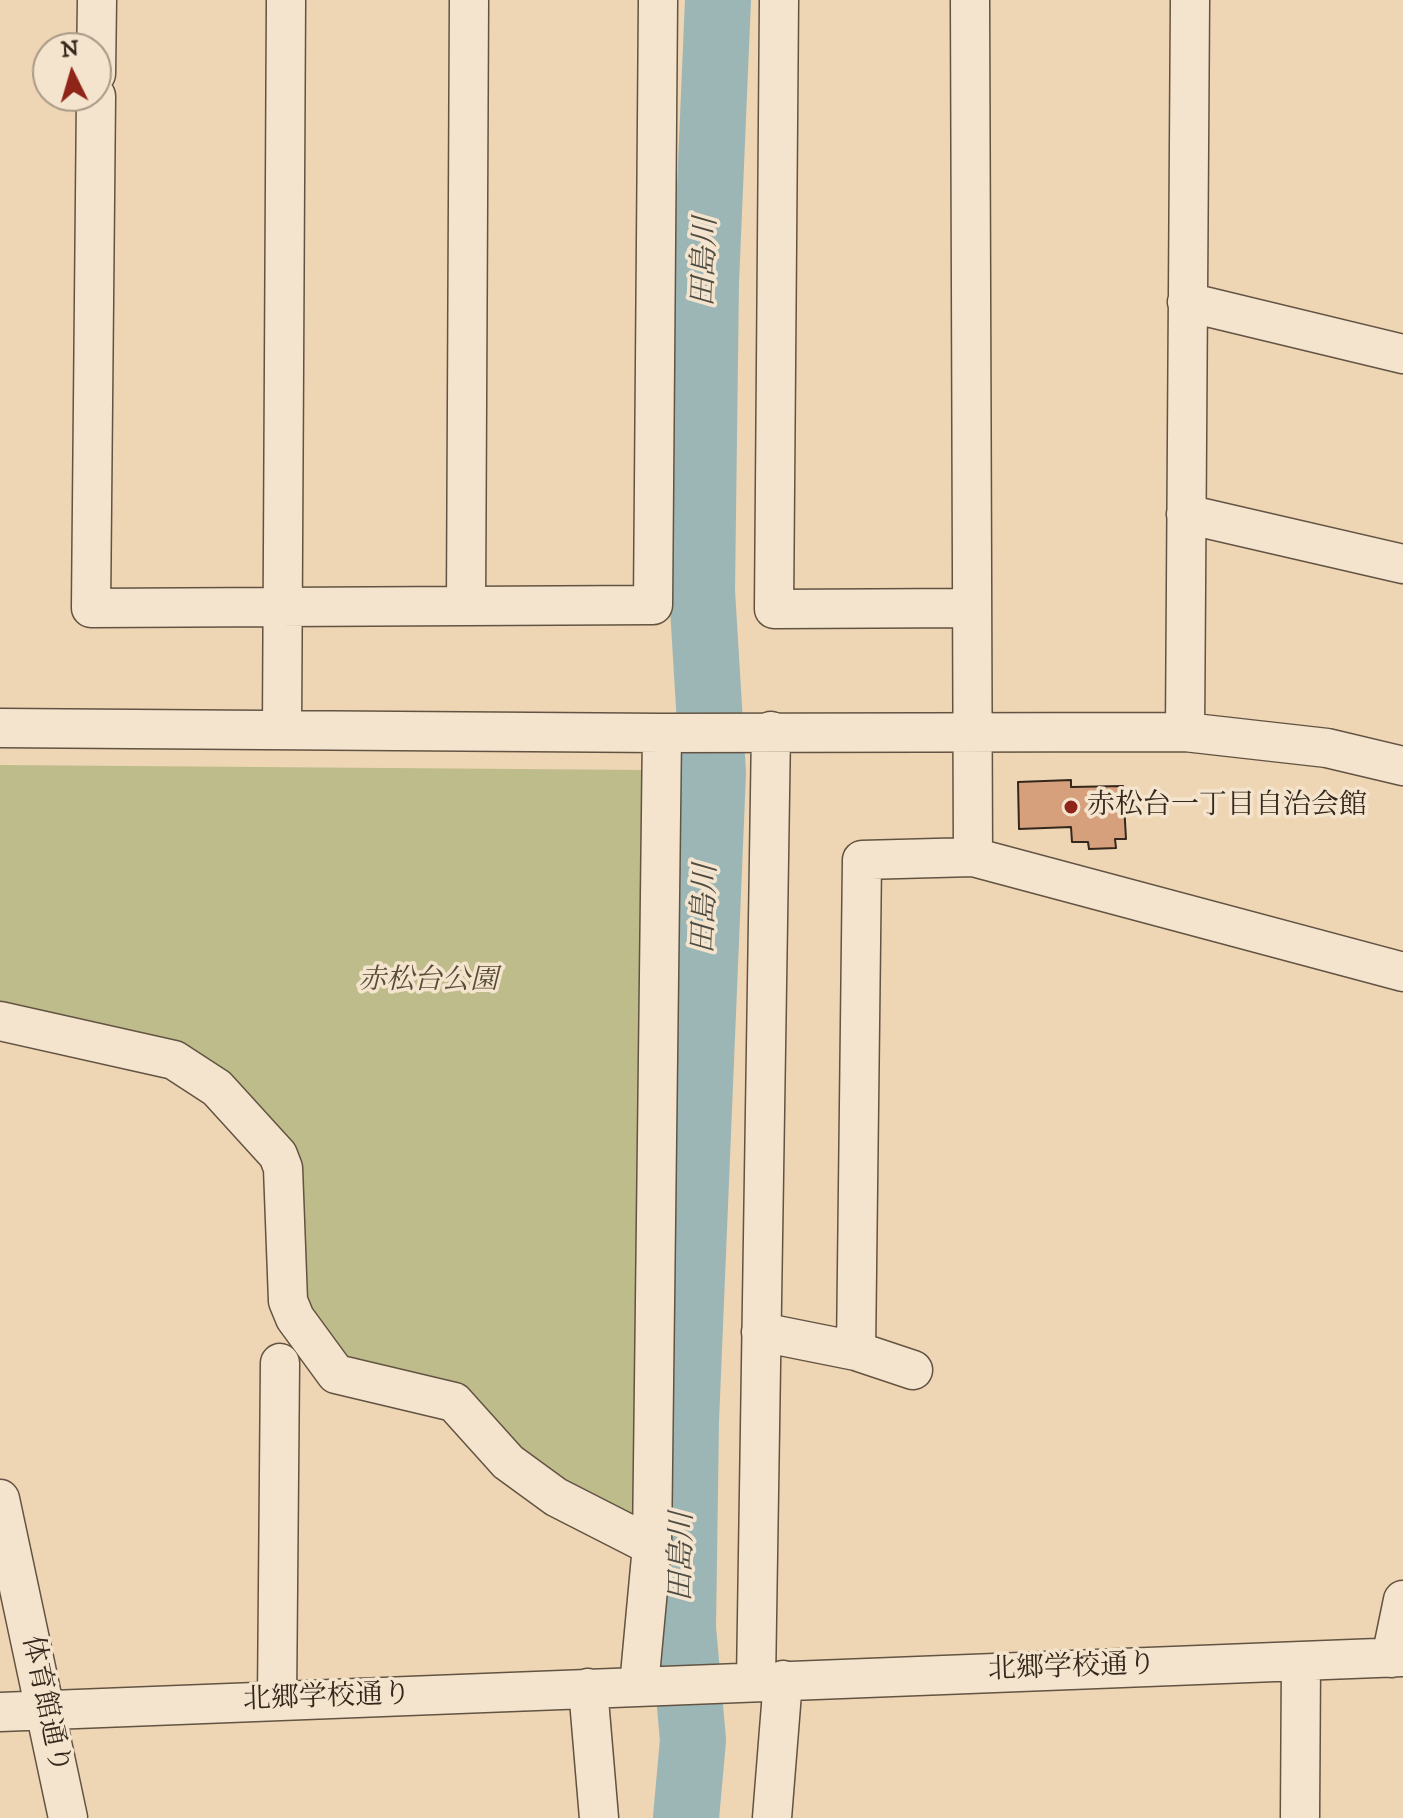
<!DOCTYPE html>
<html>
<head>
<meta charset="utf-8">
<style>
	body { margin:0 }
	#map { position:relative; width:1403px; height:1818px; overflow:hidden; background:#eed5b4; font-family:"IM FELL DW Pica",serif }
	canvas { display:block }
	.north { position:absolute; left:32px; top:32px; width:80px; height:80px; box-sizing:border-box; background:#f4e4ce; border:2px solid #a79987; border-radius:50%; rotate:355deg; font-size:22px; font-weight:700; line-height:32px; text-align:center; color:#34281c }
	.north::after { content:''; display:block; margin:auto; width:28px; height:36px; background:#8f2418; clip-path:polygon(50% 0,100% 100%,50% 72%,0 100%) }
</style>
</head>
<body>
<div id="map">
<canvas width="1403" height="1818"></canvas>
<div class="north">N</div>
</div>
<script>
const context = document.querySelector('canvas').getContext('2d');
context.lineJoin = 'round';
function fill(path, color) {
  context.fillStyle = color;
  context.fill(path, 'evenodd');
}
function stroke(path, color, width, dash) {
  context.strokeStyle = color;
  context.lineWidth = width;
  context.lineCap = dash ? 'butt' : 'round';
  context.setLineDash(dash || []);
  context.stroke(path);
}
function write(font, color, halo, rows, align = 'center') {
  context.font = font + ' "IM FELL DW Pica","Noto Serif JP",serif';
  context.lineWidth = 7;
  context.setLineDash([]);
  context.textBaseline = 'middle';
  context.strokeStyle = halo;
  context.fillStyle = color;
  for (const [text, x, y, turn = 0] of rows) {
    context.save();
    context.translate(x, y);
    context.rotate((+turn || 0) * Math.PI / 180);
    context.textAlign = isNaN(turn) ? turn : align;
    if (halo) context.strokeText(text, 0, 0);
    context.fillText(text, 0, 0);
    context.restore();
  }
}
fill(new Path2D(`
	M0,765L645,770L639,1522L562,1484L511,1447L341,1364L301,1307L294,1150L198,1055L0,1007Z`), '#bdbc8a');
stroke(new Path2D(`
	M686,1818L693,1740L683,1628L686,1421L713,773L702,591L706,282L718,0`), '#9cb6b6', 66);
const building = new Path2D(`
	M1071,780V787L1123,786L1126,839H1115L1116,848L1089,849L1088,842H1072L1071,827L1019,829L1018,782Z`);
fill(building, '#d6a07d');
stroke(building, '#34281c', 2);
const minor = new Path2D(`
	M779,0L774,609L972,608
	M970,0L973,857
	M96,74L97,0
	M96,96L91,608L653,605L658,0
	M1187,302L1403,354
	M1186,514L1403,564
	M466,606L469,0
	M0,728L662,733L1185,732L1327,748L1403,766
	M282,730L286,0
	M1185,732L1190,0
	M0,1021L174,1060L217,1088L278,1155L283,1168L288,1301L295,1318L336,1374L454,1402L508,1462L556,1497L652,1546
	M761,1332L856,1351L913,1370
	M856,1351L862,860L973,857L1403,972
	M0,1499L68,1818
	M1391,1658L1403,1600
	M756,1681L771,731
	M639,1686L652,1546L662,733
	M588,1688L599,1818
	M277,1700L280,1363
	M0,1712L1403,1657
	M772,1818L783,1680
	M1300,1818L1301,1661`);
stroke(minor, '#625342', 41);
stroke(minor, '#f4e4ce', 38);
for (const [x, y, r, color] of [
	[1071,807,8,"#8f2418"]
]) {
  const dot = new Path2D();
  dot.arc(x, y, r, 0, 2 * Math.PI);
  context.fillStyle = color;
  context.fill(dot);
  stroke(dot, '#f4e4ce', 3);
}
write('28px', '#34281c', '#f4e4ce', [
	["赤松台一丁目自治会館",1087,807]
], 'left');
write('italic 28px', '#564d38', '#f4e4ce', [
	["赤松台公園",428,982]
]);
write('28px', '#34281c', '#f4e4ce', [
	["北郷学校通り",1072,1669,-2],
	["北郷学校通り",327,1699,-2],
	["体育館通り",44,1705,78]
]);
write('italic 30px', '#4e4c42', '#f4e4ce', [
	["田島川",707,262,-88],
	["田島川",707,909,-88],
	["田島川",684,1557,-89]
]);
</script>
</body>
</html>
